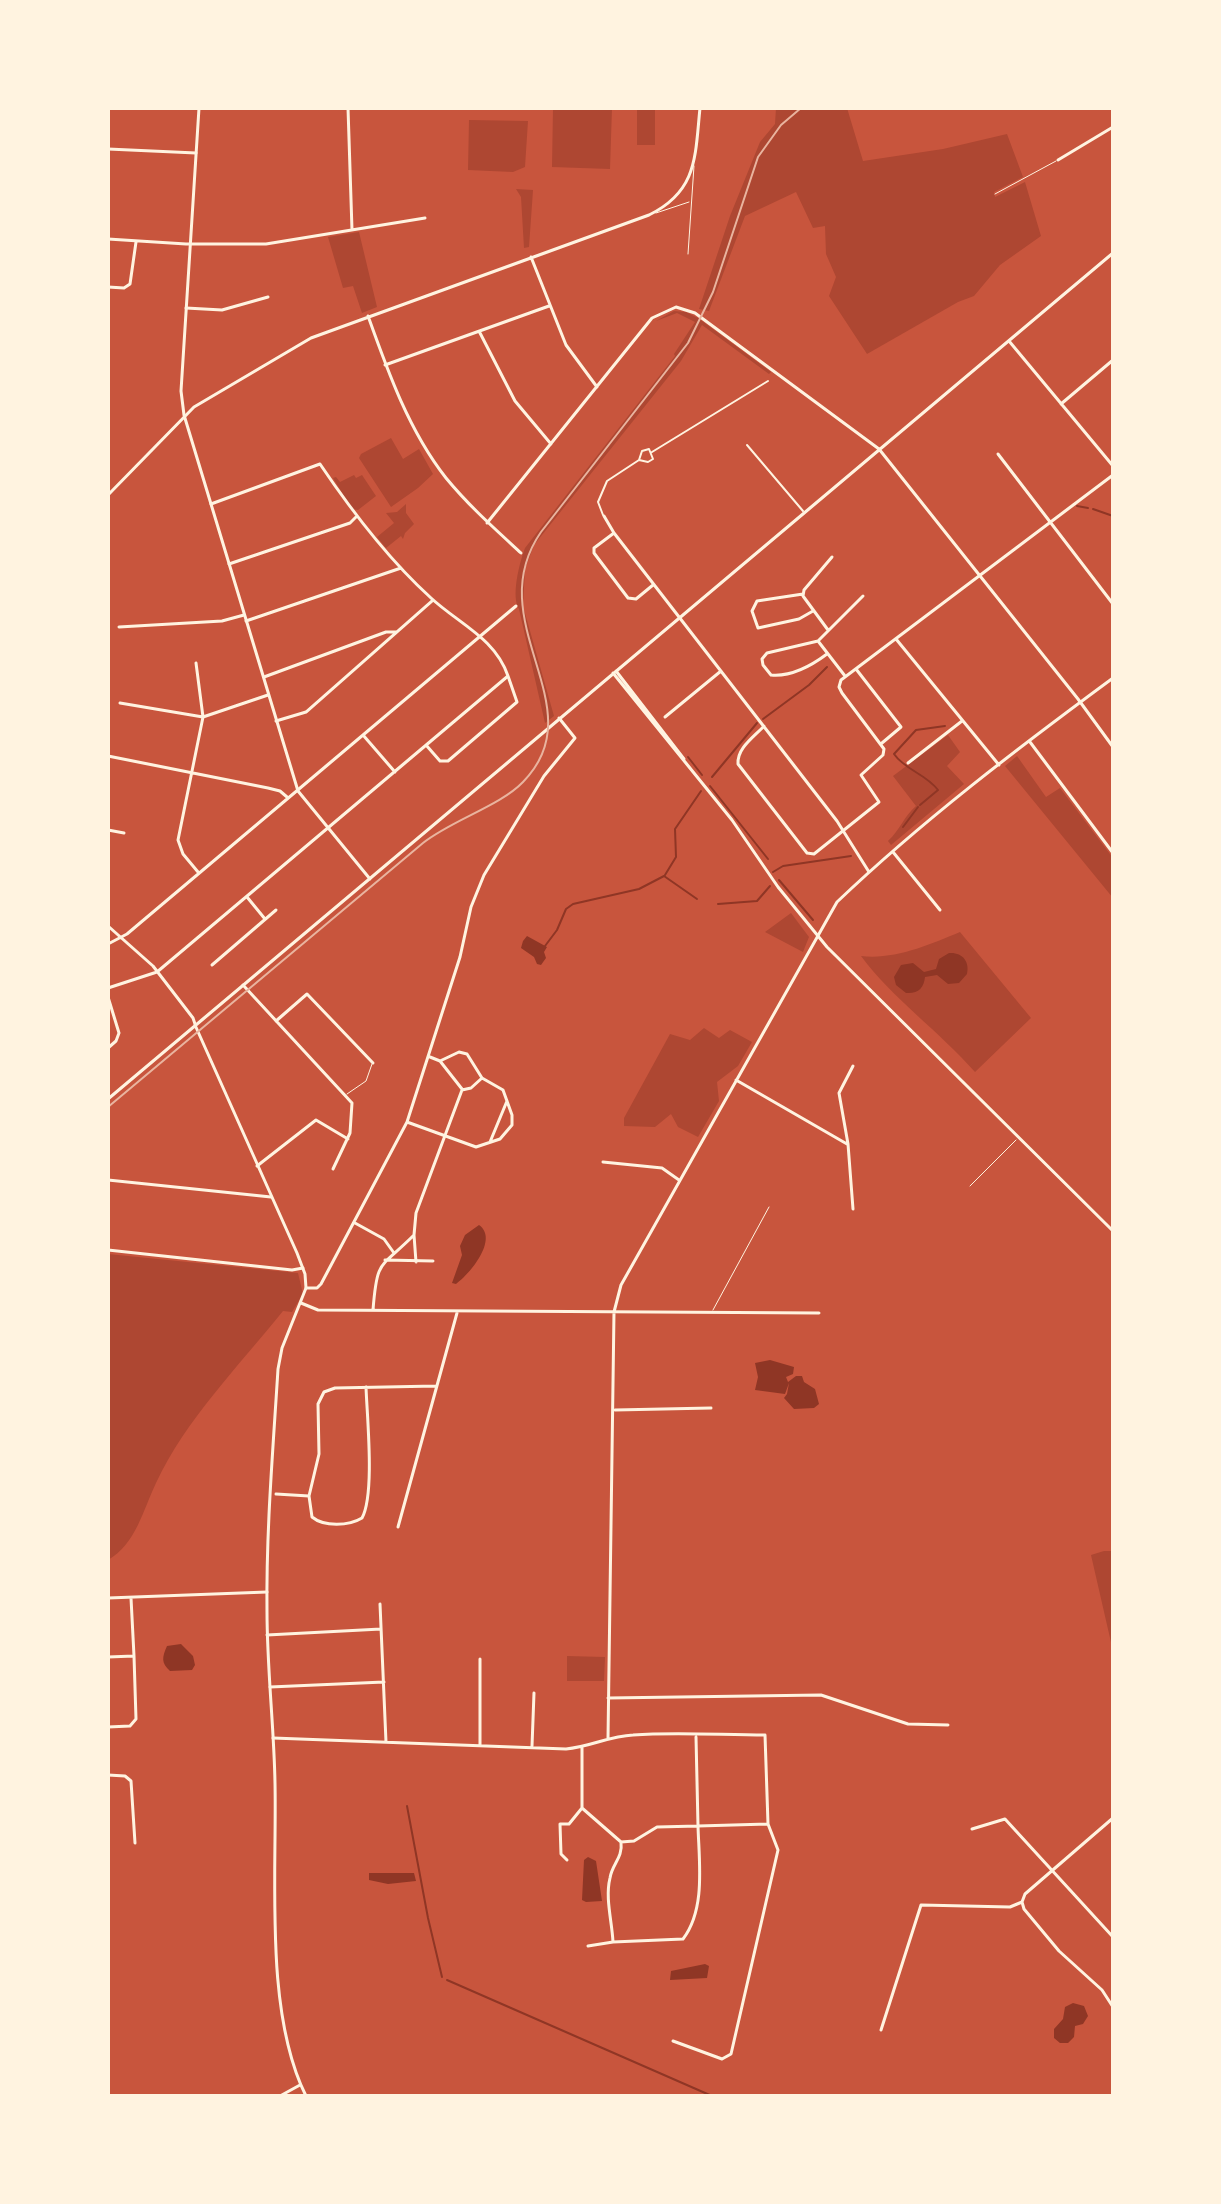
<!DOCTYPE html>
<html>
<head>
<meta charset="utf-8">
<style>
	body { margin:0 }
	#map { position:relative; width:1221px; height:2204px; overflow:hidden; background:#c8553d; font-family:"Exo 2",sans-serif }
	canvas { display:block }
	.frame { position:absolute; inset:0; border:110px solid #fff3e0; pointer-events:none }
</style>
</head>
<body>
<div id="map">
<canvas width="1221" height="2204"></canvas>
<div class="frame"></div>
</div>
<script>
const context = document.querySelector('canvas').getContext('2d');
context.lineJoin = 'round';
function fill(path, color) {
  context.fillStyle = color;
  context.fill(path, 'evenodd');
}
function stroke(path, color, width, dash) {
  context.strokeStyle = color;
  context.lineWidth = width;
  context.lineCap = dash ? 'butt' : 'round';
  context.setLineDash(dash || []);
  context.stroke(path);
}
fill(new Path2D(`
	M553,108H612L610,169L552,167Z
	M637,108H655V145H637Z
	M776,108H847L863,161L943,149L1007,134L1023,177L994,192L995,197L1025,182L1041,236L1000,265L974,296L958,302L867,354L829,296L836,277L826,254L825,226L813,228L796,192L745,216L709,311L699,309L730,216L760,142L775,124Z
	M469,120L528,121L525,167L513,172L468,170Z
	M516,189L533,190L529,247L524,248L521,197Z
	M359,232L377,307L362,313L353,286L343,288L328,237Z
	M674,311L686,312L698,318L771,372L769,374L702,325L681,361L534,545L525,569L523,606L554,716L545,723L519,609C511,597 519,564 525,548L675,356L674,354L695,322L677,313L656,321Z
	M391,438L403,459L419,449L433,474L418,488L391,507L359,458L361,454Z
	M354,475L356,478L362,475L376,496L358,510L352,509L333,478L336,477L340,482Z
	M406,504V513L414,524L405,533L403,539L401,536L386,548L377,537L394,523L386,513L397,512Z
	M948,735L960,752L947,766L964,784L891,845L888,841C900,830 904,816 916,806L893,776Z
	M1017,756L1046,797L1060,788L1113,858V898L1005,766Z
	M791,913L809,937L803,952L765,932Z
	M960,932L1031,1018L975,1072C939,1031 893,999 861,956C894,960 929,945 960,932Z
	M704,1028L719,1038L730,1030L752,1042L738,1066L717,1082L719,1101L698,1137L678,1127L671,1114L655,1127L624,1126V1118L670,1034L690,1040Z
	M108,1254L298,1273L303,1294L292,1312L283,1311C239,1366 186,1419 156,1483C143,1510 136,1544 108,1560Z
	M1104,1551H1113V1651L1091,1555Z
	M567,1656L605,1657L604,1681H567Z`), '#ae4732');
fill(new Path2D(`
	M527,936L547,947L544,952L546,958L541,965L537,964L534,957L521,948L523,941Z
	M949,953C962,952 970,961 967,974L959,983L948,984L937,975L925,977C924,988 918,994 906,993L896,985L894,977L901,965L913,963L924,972L936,969L939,959Z
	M479,1225C499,1239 470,1274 456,1284L452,1283L462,1255L460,1246L465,1235Z
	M770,1360L794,1367L793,1374L786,1377L788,1382L796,1376H802L804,1382L815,1389L819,1404L814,1408L794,1409L784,1398L787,1394L789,1383L785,1394L755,1390L758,1377L755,1363Z
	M181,1644L193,1656L195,1665L192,1670L170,1671C161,1663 162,1657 167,1646Z
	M588,1857L596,1861L602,1901L586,1902L582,1900L584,1860Z
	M369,1873H414L416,1881L388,1884L369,1880Z
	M705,1964L709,1966L707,1978L670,1980L671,1971Z
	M1073,2003L1084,2006L1088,2016L1083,2024L1075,2026L1074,2037L1068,2043H1060L1054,2038V2029L1063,2019L1065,2007Z`), '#8f3625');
stroke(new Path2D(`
	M1077,506L1088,508
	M1093,509L1113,516
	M763,719L809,685L827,667
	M688,757L702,775
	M712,777L757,723
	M710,786L768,859
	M920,805L938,790C926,774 905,770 894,754L916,730L945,726
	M903,827L918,807
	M773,872L783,866L851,856
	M665,875L676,857L675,829L701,791
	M779,880L813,920
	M718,904L757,901L770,886
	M545,946L557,930L566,909L573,904L639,889L664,876L697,899
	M407,1806L428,1918L442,1977
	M447,1980L712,2096`), '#8f3625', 2);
stroke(new Path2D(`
	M995,194L1056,161
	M656,213L689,202
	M688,254L694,166
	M347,1094L366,1081L372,1064
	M970,1186L1016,1140
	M713,1310L769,1207`), '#fff3e0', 1);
stroke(new Path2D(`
	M747,445L803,511
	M652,452L768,381
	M603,515L598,502L607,481L639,460L648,462L653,459L649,449L642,451L639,460`), '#fff3e0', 2);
stroke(new Path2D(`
	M348,108L352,230
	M108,149L196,153
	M1058,160L1113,127
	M108,239L186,244H266L425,218
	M531,257L566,345L597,387
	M108,287L124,288L130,284L136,242
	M186,308L222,310L268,297
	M368,316C388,372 409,431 446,478C469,506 495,529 521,553
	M479,331L515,401L551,444
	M1009,341L1113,466
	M385,365L549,306
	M1061,404L1113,360
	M998,454L1113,604
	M108,495L194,407L311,338L649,215C698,191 695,156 700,108
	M604,516L614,533L837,821L869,872
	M487,523L652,318L676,307L695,313L879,449
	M614,533L594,548V553L628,598L636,599L653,585
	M229,564L350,523L356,517
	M803,594L757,601L752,611L758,628L799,619L813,611
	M246,621L401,568
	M119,627L222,621L244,615
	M828,630L803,596L804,590L832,557
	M896,639L999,765
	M818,641L767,653L762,659L763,665L771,675C792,677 811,666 827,654
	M196,663L203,717L178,840L183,854L198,872
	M856,669L901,727L882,743
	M845,676L818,641L863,596
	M264,677L386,632H396
	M120,703L203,717L268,695
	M665,717L721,671
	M276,721L306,712L433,600
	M764,726C754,737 737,748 738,764L807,853L814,854L879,802L861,775L883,755L884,749L842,693L839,687L841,680L1113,475
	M363,735L395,772
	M1030,742L1113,853
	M426,745L440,761H448L517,702L508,676
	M108,756L268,788L280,791L287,797
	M908,763L962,721
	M108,830L124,833
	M893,852L940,910
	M247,897L265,919
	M108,926L153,966L193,1018L195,1024
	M108,944L127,934L516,606
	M212,965L276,910
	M243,985L352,1103L350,1133L333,1169
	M108,988L157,972L508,676C495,638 459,624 431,598C388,559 353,513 320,464L211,504
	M108,997L119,1033L116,1041L108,1048
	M276,1021L307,994L373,1063
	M440,1061L462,1089
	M736,1080L847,1144
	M407,1122L476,1147L500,1139L512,1125V1115L503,1090L482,1078L467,1054L459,1052L440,1061L430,1057
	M490,1142L507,1101
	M603,1162L662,1168L679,1180
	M257,1166L316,1120L348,1139
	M108,1180L271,1197
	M853,1209L848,1144L839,1093L853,1066
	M355,1223L384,1239L394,1253
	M414,1235L416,1262
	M108,1250L292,1270L303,1268
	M385,1260L433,1261
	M306,1288H317L321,1284L407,1122L460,957L471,907L484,875L544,776L575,738L559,718
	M301,1303L318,1310L819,1313
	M373,1310C377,1258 380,1269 414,1235L416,1213L462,1090L471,1088L482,1078
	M615,1410L711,1408
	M276,1494L309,1496L312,1517C324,1527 349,1526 362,1518C375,1494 367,1417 366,1387
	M309,1496L319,1454L318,1404L324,1392L335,1388L436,1386
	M398,1527L457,1313
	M108,1598L267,1592
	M380,1604L386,1742
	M267,1635L381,1629
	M108,1657L134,1656L131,1598
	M270,1687L384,1682
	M608,1698L821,1695L908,1724L948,1725
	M108,1727L130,1726L136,1719L134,1656
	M273,1738L566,1749C590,1747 609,1736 633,1735C676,1732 721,1735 765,1735L768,1824
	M608,1738L614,1312L621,1285L837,902C922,821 1018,748 1113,678
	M480,1745V1659
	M532,1746L534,1693
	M582,1748V1808L621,1842
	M108,1775L125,1776L131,1781L135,1843
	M698,1826C699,1862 706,1909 683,1939L613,1942C612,1921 605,1898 610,1878C612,1864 623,1858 621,1842L634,1841L657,1827Z
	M972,1829L1005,1819L1113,1937
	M567,1860L561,1854L560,1824H569L582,1808
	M1022,1902L1024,1909L1059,1951L1102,1990L1113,2007
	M588,1946L613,1942
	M881,2030L921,1905L1010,1907L1022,1902L1025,1894L1113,1818
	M673,2041L722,2059L731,2054L778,1850L768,1824L698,1826L696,1737
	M280,2096L300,2085`), '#fff3e0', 3);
stroke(new Path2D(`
	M199,108L181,391L184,415L298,791L370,879
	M879,449L1078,699L1113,747
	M616,671L684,759
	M613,673L732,820L778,887L827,947L1113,1231
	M195,1025L297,1253L305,1274L306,1288L282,1348L278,1369C273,1450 266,1531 267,1612C267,1669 274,1726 275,1783C277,1876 264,2012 306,2096
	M108,1099L1113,253`), '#fff3e0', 3);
stroke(new Path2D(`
	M108,1107L423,843C452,820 500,806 523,782C597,707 478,623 541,532L688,343L713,292L758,157L781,125L801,108`), '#e9b49f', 2);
</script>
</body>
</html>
